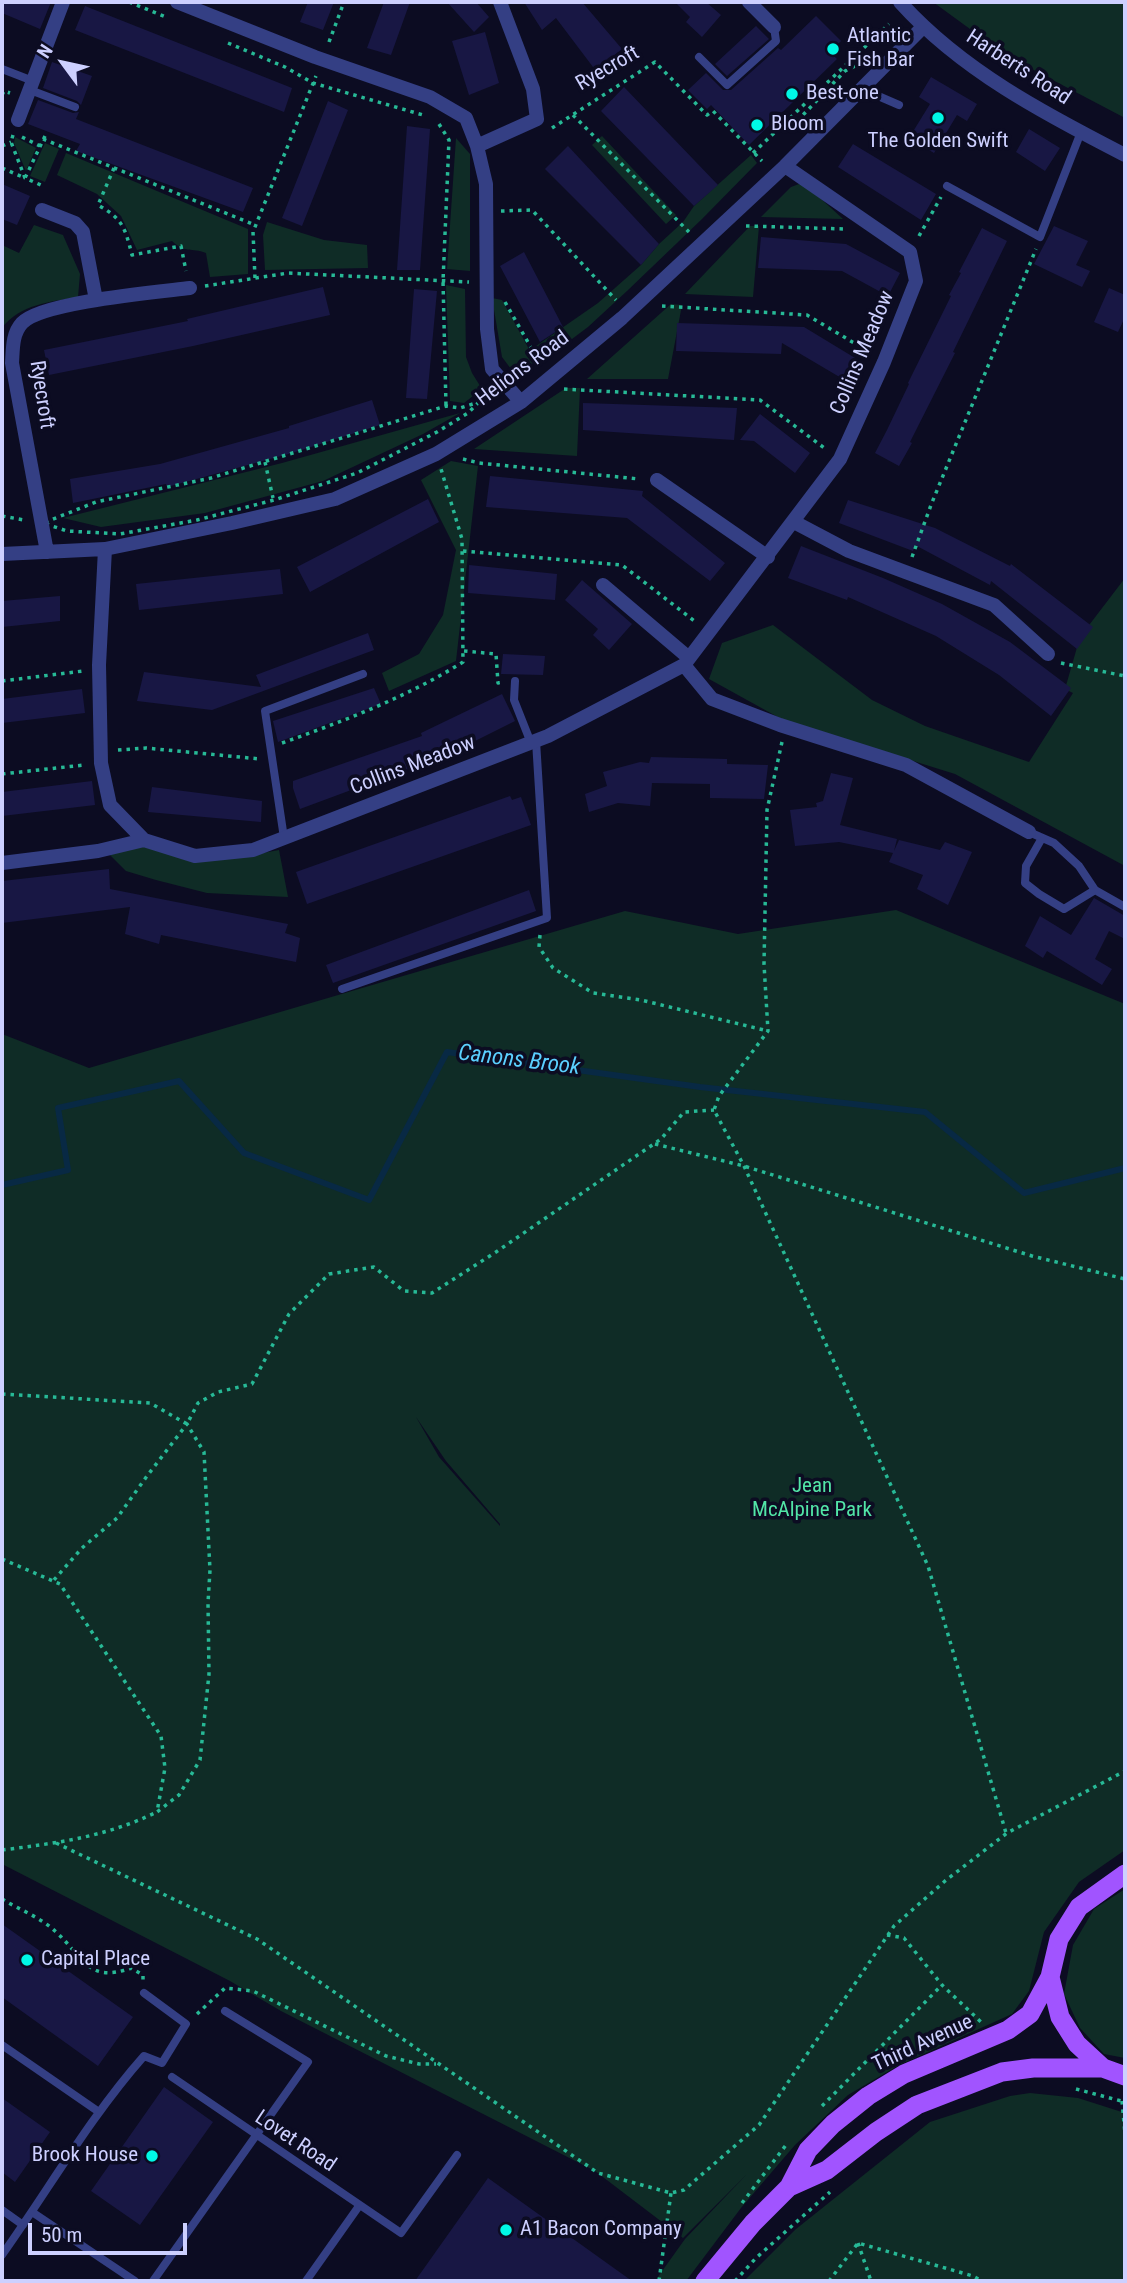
<!DOCTYPE html>
<html>
<head>
<meta charset="utf-8">
<style>
	body { margin:0 }
	#map { position:relative; width:1127px; height:2283px; overflow:hidden; background:#0c0c22; font-family:"Roboto Condensed",sans-serif }
	canvas { display:block }
	.frame { position:absolute; inset:0; border:4px solid #cdd0ff; pointer-events:none }
	.north { position:absolute; left:28px; top:28px; width:70px; height:70px; -webkit-text-stroke:5px #0c0c22; paint-order:stroke; rotate:303deg; font-size:19px; font-weight:700; line-height:28px; text-align:center; color:#cdd0ff }
	.north::after { content:''; display:block; margin:auto; width:24px; height:32px; background:#cdd0ff; clip-path:polygon(50% 0,100% 100%,50% 72%,0 100%) }
	.scale { position:absolute; left:28px; top:2223px; width:159px; height:32px; box-sizing:border-box; border:4px solid #cdd0ff; border-top:0; padding-left:9px; font-size:21px; line-height:24px; white-space:nowrap; color:#cdd0ff; -webkit-text-stroke:5px #0c0c22; paint-order:stroke }
</style>
</head>
<body>
<div id="map">
<canvas width="1127" height="2283"></canvas>
<div class="frame"></div>
<div class="north">N</div>
<div class="scale">50 m</div>
</div>
<script>
const context = document.querySelector('canvas').getContext('2d');
context.lineJoin = 'round';
function fill(path, color) {
  context.fillStyle = color;
  context.fill(path, 'evenodd');
}
function stroke(path, color, width, dash) {
  context.strokeStyle = color;
  context.lineWidth = width;
  context.lineCap = dash ? 'butt' : 'round';
  context.setLineDash(dash || []);
  context.stroke(path);
}
function write(font, color, halo, rows, align = 'center') {
  context.font = font + ' "Roboto Condensed",sans-serif';
  context.lineWidth = 7;
  context.setLineDash([]);
  context.textBaseline = 'middle';
  context.strokeStyle = halo;
  context.fillStyle = color;
  for (const [text, x, y, turn = 0] of rows) {
    context.save();
    context.translate(x, y);
    context.rotate((+turn || 0) * Math.PI / 180);
    context.textAlign = isNaN(turn) ? turn : align;
    if (halo) context.strokeText(text, 0, 0);
    context.fillText(text, 0, 0);
    context.restore();
  }
}
fill(new Path2D(`
	M933,2H1125V118L1007,56Z
	M602,136L676,215L666,224L592,145Z
	M15,137L36,148L26,171L14,143Z
	M456,138L470,154V271L447,269Z
	M45,143L59,149L45,182L30,176Z
	M66,153L248,229V274L210,277L206,253C191,247 186,254 172,241L137,250L121,216L97,194L57,175Z
	M751,155L757,163L702,219L627,291L588,327L544,360L536,346L598,303L641,265L659,244L683,222L694,206Z
	M799,184L806,185L843,219L761,217L791,187Z
	M267,222L324,240L367,245L368,268L265,270L263,235Z
	M34,225L63,235L80,274L78,297C50,302 20,304 2,328V245L19,253Z
	M750,226H759L753,297L685,294Z
	M446,285L465,289L466,357L472,373L482,389L464,403L450,401Z
	M492,298L502,300L536,362L514,373L502,357Z
	M671,304L682,305L668,379H587Z
	M566,388H580L577,456L474,449Z
	M460,413L423,434L323,481L205,513L101,527L63,518L282,463Z
	M451,461L478,466L456,661L389,691L382,673L419,654L443,615L456,550L421,480Z
	M1125,578V866L955,774L785,721L709,679L722,643L773,625L872,700L925,726L1029,762L1073,693L1065,689L1080,637Z
	M146,845L252,855L279,850L288,897L207,893L156,880L126,871L109,854Z
	M896,910L1125,1004V1850L1079,1882L1044,1932L1029,1991L1012,2014L899,2065L848,2095L795,2145L741,2208L686,2281H655L685,2239L747,2174L683,2238L595,2171L281,2011L230,1981L2,1864V1034L89,1068L625,911L738,934ZM416,1417L446,1461L500,1524V1526L439,1457Z
	M1125,1889V2058L1104,2054L1080,2028L1064,1994L1073,1945L1094,1909Z
	M1030,2093L1078,2098L1125,2113V2281H744L796,2229L930,2122L1010,2096Z`), '#0f2c26');
stroke(new Path2D(`
	M2,1185L68,1170L58,1108L179,1081L244,1153L369,1200L447,1052L700,1087L925,1112L1024,1193L1125,1168`), '#082944', 6);
fill(new Path2D(`
	M2,2H51L40,29L2,13Z
	M308,2H334L323,30L300,22Z
	M384,2H410L391,55L367,48Z
	M447,2H476L489,17L474,32Z
	M524,2H582L622,49L596,71L556,18L542,30Z
	M675,2H706L721,15L702,37L686,22L690,17Z
	M85,6L292,88L284,112L75,30Z
	M816,16L841,41L830,52L837,59L749,145L711,105L707,109L688,90L706,73L723,90H731L778,48L781,50Z
	M756,26L769,39L727,76L715,64Z
	M485,32L499,83L469,95L452,41Z
	M52,62L92,76L81,105L77,101L43,88Z
	M931,77L977,104L967,121L957,115L934,153L909,138L930,104L919,97Z
	M624,87L718,185L694,206L601,111Z
	M38,100L73,113L79,112L76,119L253,188L243,212L76,151L80,144L28,124Z
	M328,101L348,110L302,226L282,218Z
	M407,126L430,129L420,270H397Z
	M1029,129L1060,148L1045,171L1016,152Z
	M853,144L936,194L921,220L838,167Z
	M568,146L659,244L641,265L545,169Z
	M2,184L30,196L17,225L2,219Z
	M1054,226L1088,241L1076,265L1090,271L1082,287L1034,264Z
	M982,228L1007,241L953,352L955,353L910,442L912,443L899,466L875,453L887,430L909,384L908,383L951,296L949,295L961,273L959,272Z
	M761,237L846,244L900,273L888,296L842,271L758,268Z
	M524,252L563,327L540,342L500,266Z
	M323,287L330,315L193,346L49,375L44,350L188,321L187,319Z
	M1109,288L1125,295V317L1118,332L1094,322Z
	M414,289L437,291L427,399L406,398Z
	M677,323L804,327L860,361L848,382L782,343L781,354L676,351Z
	M372,400L380,425L292,453L167,487L166,484L73,503L70,479L160,464L289,428V426Z
	M583,403L737,408L734,440L583,430Z
	M760,414L810,453L795,473L754,441L740,440Z
	M490,476L643,491L642,496L725,563L710,581L627,518L486,507Z
	M428,499L439,522L310,592L297,567Z
	M848,500L935,528L1010,566L1011,564L1093,627L1077,649L991,581L990,585L915,545L913,551L839,523Z
	M801,546L883,578L942,604L1010,642L1071,688L1051,716L999,675L936,636L848,597L847,600L788,578Z
	M469,565L557,574L555,600L468,593Z
	M280,569L283,594L139,610L136,584Z
	M582,580L632,624L609,650L593,635L598,629L565,600Z
	M60,596V621L2,627V601Z
	M368,633L374,650L212,710L137,701L144,672L261,687L256,675Z
	M503,654L545,656L543,675L501,674Z
	M374,688L381,704L278,742L273,721Z
	M82,689L85,713L2,723V699Z
	M502,694L515,721L433,762L432,760L300,809L293,788V781L422,736L421,733Z
	M651,757L727,759V764L768,765L764,799L710,798V784L652,783L650,806L618,803L589,812L585,794L607,786L603,772L640,762L649,763Z
	M831,773L853,778L840,825L897,839L894,851L899,840L940,850L945,842L972,852L948,905L917,889L923,875L889,862L893,853L839,842L795,846L790,810L817,807L816,803L823,801Z
	M92,781L95,805L2,816V792Z
	M152,787L262,801L261,822L148,812Z
	M510,796L512,800L521,797L531,825L307,904L296,872Z
	M109,869L110,889L288,924L285,933L300,938L296,962L161,935L159,944L125,934L130,907L2,923V881Z
	M529,890L536,911L333,983L326,965Z
	M1094,898L1125,916V939L1109,931L1095,959L1112,969L1102,985L1047,951L1043,958L1025,946L1040,916L1071,935Z
	M2,1924L133,2017L98,2066L2,1997Z
	M164,2087L213,2122L140,2225L91,2191Z
	M2,2098L50,2132L15,2182L2,2172Z
	M488,2178L632,2281H415Z`), '#181744');
stroke(new Path2D(`
	M129,2L166,17
	M885,39L890,31L889,24
	M329,42L344,2
	M228,43L285,67L313,83L423,115
	M2,95L4,91L10,93
	M573,115L689,232
	M801,123L803,115L845,71L861,63
	M439,124L449,140L443,281L446,406
	M552,128L655,62L707,115L713,111L762,161
	M13,135L11,142L25,178L43,186
	M22,137L40,146
	M43,139L255,225
	M2,146L11,142
	M753,153L889,24
	M2,168L25,178L46,134
	M114,168L98,205C123,219 125,228 132,255L181,246L186,271
	M501,211L532,210L616,300
	M746,226L846,229
	M919,236L941,197
	M255,278L253,232L316,76
	M205,286L288,273L469,282
	M505,302L541,365
	M662,306L807,315L871,353
	M564,389L760,400L827,450
	M479,402L468,413L437,432L357,473L274,500L197,520L120,534L67,531L43,523L96,502L211,478L446,406L460,408Z
	M479,402L491,393
	M463,459L479,463L639,479
	M265,462L273,498
	M2,516L24,520
	M463,551L622,565L697,623
	M912,557L931,505L1036,249
	M464,651L496,654L498,683L503,682
	M1061,663L1125,676
	M2,681L83,671
	M782,742L767,810L764,964L768,1031L719,1096L714,1110L744,1166L928,1566L1006,1833
	M282,743C344,721 407,697 463,662L462,539L441,469
	M118,750L146,748L260,759
	M2,774L84,765
	M540,935L539,947L553,968L593,993L641,1000L768,1031
	M655,1144L744,1166L1032,1256L1125,1279
	M2,1394L150,1403L187,1424L198,1403L218,1392L252,1384L289,1314L329,1274L374,1267L404,1291L432,1293L496,1252L661,1139L684,1112L714,1110
	M2,1559L60,1584L161,1736L165,1768L157,1812L179,1795L200,1760L209,1674L208,1603L210,1570L204,1452L187,1424L147,1476L117,1518L82,1548L53,1581
	M56,1843L257,1939L598,2173L671,2193L684,2190L759,2125L894,1926L945,1881L1007,1833L1125,1771
	M2,1850C58,1843 105,1837 157,1812
	M2,1899C18,1909 40,1917 55,1931C83,1956 87,1984 131,1968L143,1975V1981
	M887,1935L904,1938L942,1985L981,2022
	M197,2014L225,1988L253,1991L386,2056L419,2064H436
	M1076,2089L1125,2102
	M1122,2101L1125,2134
	M822,2106L942,1985
	M742,2203L786,2145
	M858,2243L871,2281
	M659,2281L671,2193
	M735,2281L756,2258L830,2192
	M829,2281L858,2243L973,2276L982,2281`), '#27b996', 3.5, [3.5, 5]);
stroke(new Path2D(`
	M699,57L727,85L776,41L774,27
	M2,69L33,81
	M862,89L899,105
	M30,90L75,107
	M947,186L1040,237L1081,132
	M515,681L514,700L531,743
	M1029,832L1054,843L1079,866L1095,890L1125,907
	M284,838L265,711L363,674
	M1042,838L1026,866L1025,883L1039,894L1064,909L1095,890
	M342,989L547,918L536,741
	M2,2045L99,2112
	M172,2077L401,2233L457,2155
	M2,2210L23,2225
	M32,2212L135,2281
	M2,2255C49,2189 90,2117 144,2056L162,2063L186,2024L144,1993
	M153,2281L308,2062L225,2011
	M306,2281L359,2206`), '#343f84', 8);
stroke(new Path2D(`
	M177,2L315,57L430,97L466,118L477,146L486,184L487,329L492,369L521,402
	M749,2L774,27
	M900,2C961,70 1045,114 1125,155
	M18,120L63,2
	M477,146L537,119L533,89L500,2
	M42,210L75,223L83,232L96,300
	M657,480L768,557
	M794,522L849,551L994,605L1048,654
	M105,549L99,665L101,763L110,805L144,840L195,856L253,850L548,736L684,665L840,459L884,362L916,281L910,252L785,166
	M47,552L12,363C13,349 12,334 22,323C41,302 158,292 190,288
	M2,554L105,549L232,523L335,499L436,454L521,402L622,318L785,166L923,27
	M603,585L689,658
	M684,665L712,699L780,725L906,765L1029,832
	M2,863L98,851L144,840`), '#343f84', 14);
stroke(new Path2D(`
	M1125,1874L1079,1907L1059,1939L1050,1977L1060,2017L1077,2044L1103,2068L1125,2076
	M789,2187L827,2170L876,2132L917,2105L1002,2072L1033,2068H1103
	M705,2281L753,2223L789,2187L808,2150L833,2124L868,2096L904,2074L1008,2030L1030,2014L1050,1977`), '#a154ff', 19);
for (const [x, y, r, color] of [
	[833,49,7,"#00f8e5"],
	[792,94,7,"#00f8e5"],
	[938,118,7,"#00f8e5"],
	[757,125,7,"#00f8e5"],
	[27,1960,7,"#00f8e5"],
	[152,2156,7,"#00f8e5"],
	[506,2230,7,"#00f8e5"]
]) {
  const dot = new Path2D();
  dot.arc(x, y, r, 0, 2 * Math.PI);
  context.fillStyle = color;
  context.fill(dot);
  stroke(dot, '#0c0c22', 2.5);
}
write('21px', '#cdd0ff', '#0c0c22', [
	["Atlantic",847,37],
	["Fish Bar",847,61],
	["Best-one",806,94],
	["Bloom",771,125],
	["The Golden Swift",938,142,"center"],
	["Capital Place",41,1960],
	["Brook House",138,2156,"right"],
	["A1 Bacon Company",520,2230]
], 'left');
write('21px', '#cdd0ff', '#0c0c22', [
	["Harberts Road",1018,68,33],
	["Ryecroft",608,69,-30],
	["Collins Meadow",863,353,-67],
	["Helions Road",523,369,-37],
	["Ryecroft",41,395,81],
	["Collins Meadow",413,766,-21],
	["Third Avenue",923,2044,-25],
	["Lovet Road",295,2142,34]
]);
write('21px', '#52e5a7', '#0c0c22', [
	["Jean",812,1487],
	["McAlpine Park",812,1511]
]);
write('italic 23px', '#5bd0ff', '#0c0c22', [
	["Canons Brook",519,1061,7]
]);
</script>
</body>
</html>
